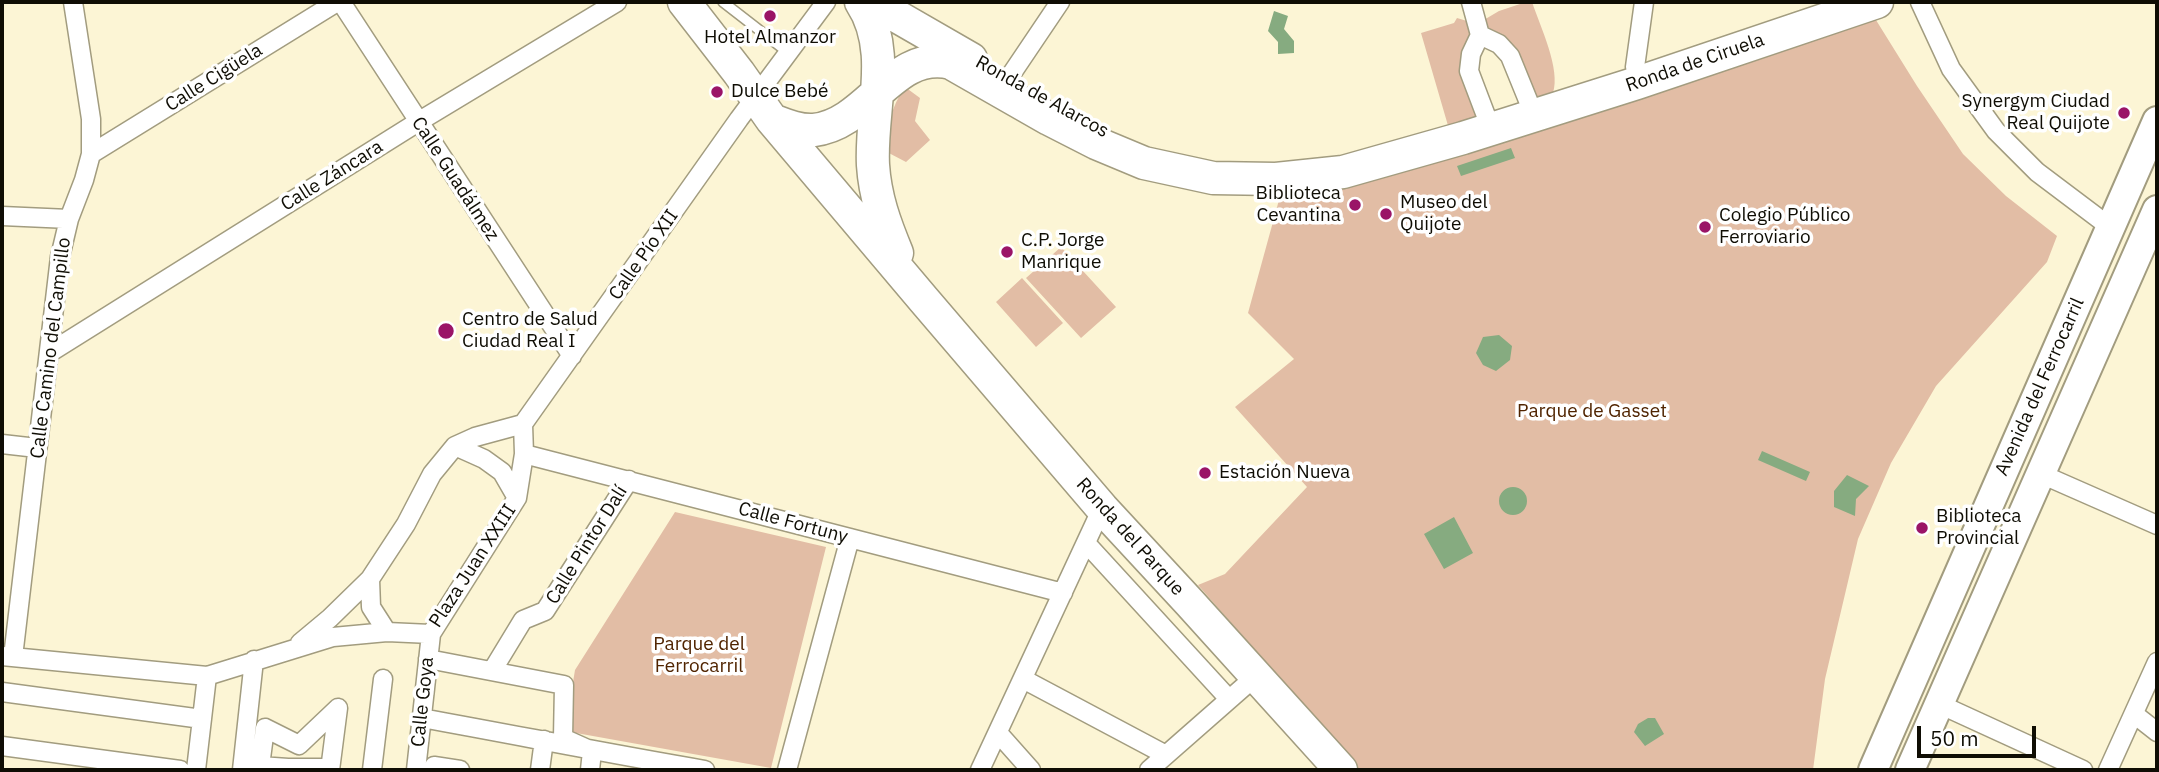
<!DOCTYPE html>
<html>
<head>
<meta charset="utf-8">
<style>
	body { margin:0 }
	#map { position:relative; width:2159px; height:772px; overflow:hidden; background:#fcf5d5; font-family:"IBM Plex Sans",sans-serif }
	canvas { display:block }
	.frame { position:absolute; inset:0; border:4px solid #0f0d04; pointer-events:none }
	.scale { position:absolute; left:1917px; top:726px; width:119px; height:32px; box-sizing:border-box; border:4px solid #0f0d04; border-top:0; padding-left:9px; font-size:21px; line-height:24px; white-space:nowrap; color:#0f0d04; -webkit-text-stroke:5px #fff; paint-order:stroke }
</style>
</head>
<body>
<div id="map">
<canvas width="2159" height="772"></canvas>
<div class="frame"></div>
<div class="scale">50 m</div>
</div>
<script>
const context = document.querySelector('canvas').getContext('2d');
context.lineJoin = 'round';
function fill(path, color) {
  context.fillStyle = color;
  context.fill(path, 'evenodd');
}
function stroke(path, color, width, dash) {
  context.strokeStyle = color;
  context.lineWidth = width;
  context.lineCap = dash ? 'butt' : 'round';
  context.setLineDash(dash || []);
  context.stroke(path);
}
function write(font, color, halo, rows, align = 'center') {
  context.font = font + ' "IBM Plex Sans",sans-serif';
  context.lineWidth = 7;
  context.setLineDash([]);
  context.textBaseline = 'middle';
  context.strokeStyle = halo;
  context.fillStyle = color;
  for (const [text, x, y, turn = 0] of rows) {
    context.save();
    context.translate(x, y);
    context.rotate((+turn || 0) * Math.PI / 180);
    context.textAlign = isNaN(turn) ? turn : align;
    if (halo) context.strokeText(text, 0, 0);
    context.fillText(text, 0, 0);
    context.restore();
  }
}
fill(new Path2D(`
	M1526,2H1532C1540,26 1561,69 1553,93L1529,101L1499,44L1477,25L1471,54L1487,117L1449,129L1421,33L1454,23L1457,18L1477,24L1499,11Z
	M1871,12L1917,86L1963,154L2006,196L2057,236L2047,262L1936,386L1891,463L1858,539L1825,679L1813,770H1359L1198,585L1225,574L1307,487L1235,407L1294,359L1248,313L1282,189L1393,175L1557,108Z
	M905,87L920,98L915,121L930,140L906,162L885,151C887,127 891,107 905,87Z
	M1061,247L1116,307L1081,338L1026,278Z
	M1022,278L1063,323L1036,347L996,302Z
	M675,512L826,547L771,768L565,731L575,670Z`), '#e2bda5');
fill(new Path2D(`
	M1274,11L1288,16L1284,29L1294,41V53L1278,54V42L1268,31Z
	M1511,148L1515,158L1461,176L1457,166Z
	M1499,335L1512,346L1510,360L1496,371L1483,365L1476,353L1483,337Z
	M1762,451L1810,472L1806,481L1758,460Z
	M1847,475L1869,486L1856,499L1855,516L1834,507V491Z
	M1499 501a14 14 0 1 1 28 0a14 14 0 1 1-28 0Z
	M1454,517L1473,553L1444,569L1424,534Z
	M1648,718H1655L1664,734L1645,746L1634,732L1638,724Z`), '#86ab80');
const lane = new Path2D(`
	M723,2L781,47L789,51`);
const street = new Path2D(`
	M341,2L572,356
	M1471,2L1480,35
	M1920,2L1951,69L1996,131L2037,172L2110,227
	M1480,35L1499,44L1510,56L1534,115
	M1480,35L1471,54L1469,71L1491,129
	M1635,67L1644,2
	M1000,91L1060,2
	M91,154L337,2
	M2,216L69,219
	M49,353L418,122L617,2
	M523,424L739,119L826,2
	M2,444L37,448
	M455,446L484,459L502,472L517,498
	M524,454L1063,593
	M2041,474L2157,525
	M1086,543L1229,699
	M370,579L371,607L387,632
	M300,643L330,618L370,579L406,524L432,474L455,446L475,437L523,424
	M2,656L207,676L333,637L387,632L431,634
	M13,657L60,257L69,219L84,180L91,154V119L73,2
	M428,659L564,685L563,738L592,751L590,770
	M492,671L523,620L545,611L629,480
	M1023,679L1166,755
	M2,692L202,719
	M1939,704L2083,770
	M2134,714L2157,732
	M421,718C516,735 610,754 705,770
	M999,734L1031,770
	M2,746L180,770
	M434,766L460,770
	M330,768H288L260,766L265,728L299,745L338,708
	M196,770L207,676
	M242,770L254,660
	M330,770L338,708
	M372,770L383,679
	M416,770L431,634L517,498L524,454L523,424
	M540,770L544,740
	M787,770L850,538
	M980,770L1102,508
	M1149,770L1256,676
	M2108,770L2157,662`);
const primary = new Path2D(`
	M1873,770L2157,121
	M1910,770L2157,210`);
const highway = new Path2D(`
	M684,2L739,73L772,120L924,300L1102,508L1190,603L1341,770
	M861,2C893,50 870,111 873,165C875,197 885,224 897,253
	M872,2L971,59
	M772,120C785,125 799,131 814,130C869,124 893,49 951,63L1049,119L1096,143L1144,163L1213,178L1276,179L1343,172L1463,138L1637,83L1877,2`);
stroke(lane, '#a29c7f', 12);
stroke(street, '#a29c7f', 21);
stroke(primary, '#a29c7f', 32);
stroke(highway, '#a29c7f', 35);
stroke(lane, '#fff', 9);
stroke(street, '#fff', 18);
stroke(primary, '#fff', 28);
stroke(highway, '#fff', 32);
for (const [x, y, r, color] of [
	[770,16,7,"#9a1467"],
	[717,92,7,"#9a1467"],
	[2124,113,7,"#9a1467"],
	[1355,205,7,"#9a1467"],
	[1386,214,7,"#9a1467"],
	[1705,227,7,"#9a1467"],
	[1007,252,7,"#9a1467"],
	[446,331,9,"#9a1467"],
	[1205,473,7,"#9a1467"],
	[1922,528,7,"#9a1467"]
]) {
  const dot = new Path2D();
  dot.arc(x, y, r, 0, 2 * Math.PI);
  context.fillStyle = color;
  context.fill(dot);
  stroke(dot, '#fff', 2.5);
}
write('19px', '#0f0d04', '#fff', [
	["Hotel Almanzor",770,38,"center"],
	["Dulce Bebé",731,92],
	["Synergym Ciudad",2110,102,"right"],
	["Real Quijote",2110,124,"right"],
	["Biblioteca",1341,194,"right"],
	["Cevantina",1341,216,"right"],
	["Museo del",1400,203],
	["Quijote",1400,225],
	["Colegio Público",1719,216],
	["Ferroviario",1719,238],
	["C.P. Jorge",1021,241],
	["Manrique",1021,263],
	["Centro de Salud",462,320],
	["Ciudad Real I",462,342],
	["Estación Nueva",1219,473],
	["Biblioteca",1936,517],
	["Provincial",1936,539]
], 'left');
write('19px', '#0f0d04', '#fff', [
	["Ronda de Ciruela",1695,63,-19],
	["Calle Cigüela",214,78,-32],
	["Ronda de Alarcos",1042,97,29],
	["Calle Záncara",332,176,-32],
	["Calle Guadálmez",455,179,57],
	["Calle Pío XII",644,255,-55],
	["Calle Camino del Campillo",51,348,-83],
	["Avenida del Ferrocarril",2040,387,-66],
	["Calle Fortuny",793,523,15],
	["Ronda del Parque",1130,537,48],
	["Calle Pintor Dalí",587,545,-58],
	["Plaza Juan XXIII",473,566,-57],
	["Calle Goya",423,702,-84]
]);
write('19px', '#502400', '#fff', [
	["Parque de Gasset",1592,412],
	["Parque del",699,645],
	["Ferrocarril",699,667]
]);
</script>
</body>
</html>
